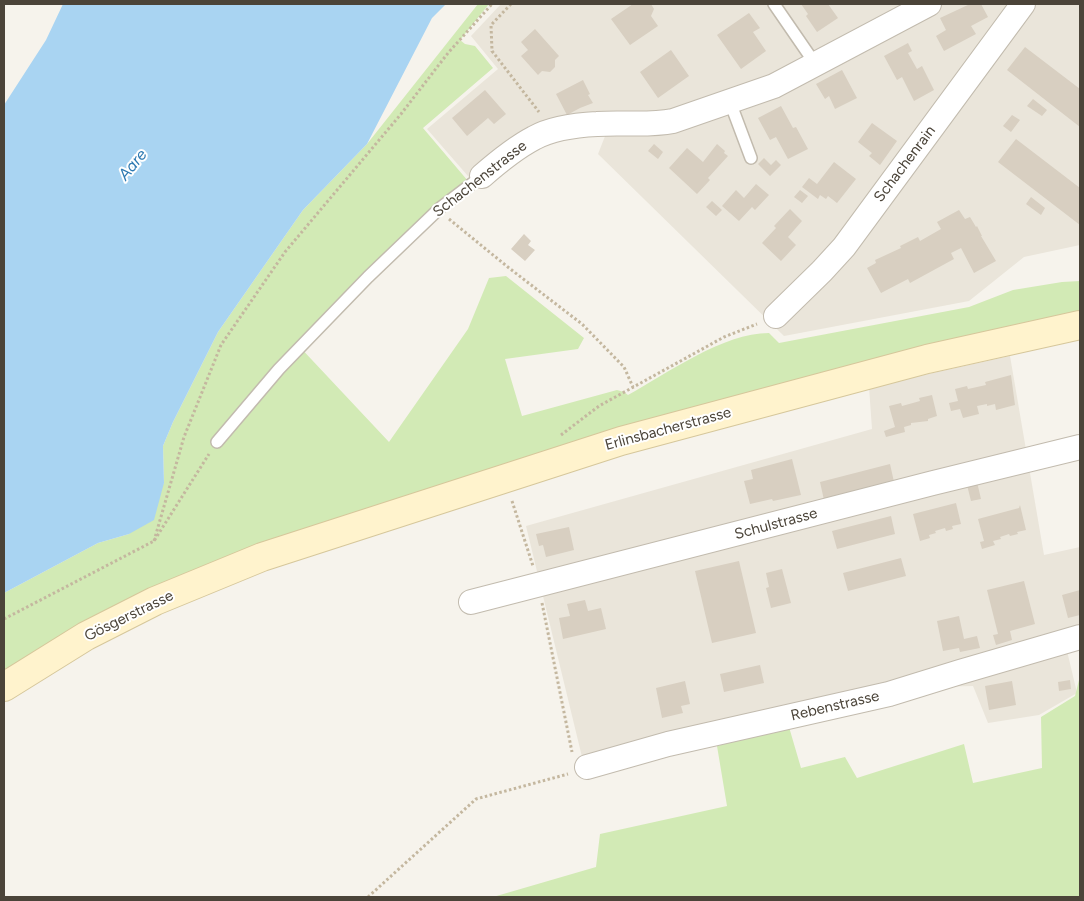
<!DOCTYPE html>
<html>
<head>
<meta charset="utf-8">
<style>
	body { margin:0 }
	#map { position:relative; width:1084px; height:901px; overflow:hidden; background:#f6f3ec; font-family:Figtree,sans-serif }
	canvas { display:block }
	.frame { position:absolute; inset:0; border:5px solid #4b4439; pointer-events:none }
</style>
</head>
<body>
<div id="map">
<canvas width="1084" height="901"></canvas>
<div class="frame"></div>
</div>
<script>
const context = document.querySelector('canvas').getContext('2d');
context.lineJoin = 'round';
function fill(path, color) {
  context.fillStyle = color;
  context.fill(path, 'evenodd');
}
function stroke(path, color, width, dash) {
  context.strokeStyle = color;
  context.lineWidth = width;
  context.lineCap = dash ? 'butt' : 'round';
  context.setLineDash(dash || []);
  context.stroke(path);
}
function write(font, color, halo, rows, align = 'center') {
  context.font = font + ' Figtree,sans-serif';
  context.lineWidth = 4;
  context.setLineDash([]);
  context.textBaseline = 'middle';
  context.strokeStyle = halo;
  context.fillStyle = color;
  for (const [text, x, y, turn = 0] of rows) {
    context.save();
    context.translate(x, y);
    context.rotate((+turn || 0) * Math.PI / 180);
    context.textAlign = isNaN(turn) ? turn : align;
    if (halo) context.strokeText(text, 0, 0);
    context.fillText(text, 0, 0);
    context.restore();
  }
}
fill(new Path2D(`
	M501,4H1080V245L1024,257L969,301L784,336L598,154L613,116L537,123L474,183L427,129L498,69L471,36Z
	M1010,356L1044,555L1080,547V629L1063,634L1077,693L1039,715L988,723L973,686L933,687L583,761L526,526L872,429L869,387Z`), '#eae5da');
fill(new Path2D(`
	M478,4H489L460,40L465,44L475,46L493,68L423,128L468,181L410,229L297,344L389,442L468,329L489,278L506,276L584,338L578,349L505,359L522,416L617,390L624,392L628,395C668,373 723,333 769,333L779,343L969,307L1013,290L1062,282L1080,281V317L269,549L4,680V593L98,543L129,534L164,483L163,446L173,422L218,332L303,210L367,144Z
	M1080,676V897H493L596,867L600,834L727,806L717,746L789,727L801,768L845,757L857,778L964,744L973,783L1042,768L1041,717L1075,696Z`), '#d2eab5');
fill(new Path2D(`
	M63,4H446L432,18L367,144L303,210L218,332L173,422L163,446L164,483L154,520L129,534L98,543L4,593V105L46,40Z`), '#a9d4f2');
fill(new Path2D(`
	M633,4H651L654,9L651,16L658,26L630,45L611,19Z
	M801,4H828L838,18L817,32L806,16L808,14Z
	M970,4H981L988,17L971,26L976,34L944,51L936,36L946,30L940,18Z
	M749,13L760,28L753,32L766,51L741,69L717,35Z
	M535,29L559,56L555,60V67L550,72L542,71L538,75L521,56L528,50L521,42Z
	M908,43L912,51L908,53L917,69L922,66L934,90L914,101L902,77L897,80L884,56Z
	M1025,47L1080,89V127L1007,70Z
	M671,50L689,76L658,98L640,72Z
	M842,70L857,98L835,109L829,96L825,99L816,84Z
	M583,80L590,94L588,95L593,103L580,108L567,115L556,94Z
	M485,90L506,114L494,124L488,118L467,136L452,118Z
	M1033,99L1047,110L1042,116L1027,106Z
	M781,106L793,128L796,127L808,149L788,159L776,137L770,140L758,118Z
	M1012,115L1020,120L1011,132L1003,126Z
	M872,123L897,141L880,165L869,156L872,153L858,142Z
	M1016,139L1080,188V225L998,162Z
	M654,144L663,152L658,159L648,151Z
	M717,144L725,151L724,153L728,156L708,178L710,180L697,194L669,168L687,148L703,162Z
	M764,158L771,165L776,160L781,165L770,176L758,164Z
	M834,162L856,179L837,203L828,196L826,199L820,195L818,199L802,187L809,178L817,184Z
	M756,184L769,195L755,210L752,207L739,221L722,206L736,190L744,198Z
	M800,190L808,196L802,203L794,197Z
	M1031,197L1045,208L1041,215L1026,204Z
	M712,201L722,210L716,216L706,207Z
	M790,209L802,221L788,237L796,245L781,261L762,243L776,228L774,226Z
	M959,210L965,219L970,217L976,227L977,226L982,236H981L996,261L974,273L961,248L951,253L954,259L910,283L908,279L881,293L867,268L876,263L875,260L901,248L900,246L918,237L920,241L941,229L937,222Z
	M524,234L531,241L528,245L535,250L525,261L511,249Z
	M1011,375L1015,405L996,410L995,404L987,406V404L977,406L979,414L963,418L960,409L951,411L949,403L958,401L955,389L967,386L968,389L986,385L985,382Z
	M932,395L937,416L928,419V421L911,423V425L904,427L905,432L886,437L884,431L895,427L889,406L901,403L902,406L920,401L919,398Z
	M792,459L801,495L773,501L772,499L750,504L744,481L753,479L751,470Z
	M890,464L894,482L824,500L820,482Z
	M977,482L981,499L971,501L967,485Z
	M956,503L961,524L952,526L953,529L946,531L945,528L935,531L936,533L929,535L930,538L920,541L913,514Z
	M1020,505L1026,530L1017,532L1018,534L1010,536L1009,534L1000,537L1001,539L993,541L995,545L982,549L980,542L984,541L978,519L1019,508Z
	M891,516L895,534L837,549L832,531Z
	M569,527L574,550L546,557L543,545L539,546L536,534Z
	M901,558L906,576L848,591L843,573Z
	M739,561L756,633L712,643L695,571Z
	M782,569L791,603L771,608L766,588L769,587L766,573Z
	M1024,581L1035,624L1010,631L1012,640L996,645L993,635L998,634L987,590Z
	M1080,590V615L1068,618L1062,595Z
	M585,600L588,611L601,608L606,629L563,639L559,618L570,616L567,604Z
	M959,616L964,639L977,636L980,648L960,652L959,648L943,651L937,621Z
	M760,665L764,683L724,692L720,674Z
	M1070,680L1071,689L1059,691L1058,682Z
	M685,681L690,704L681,706L683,713L662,718L656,688Z
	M1012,681L1016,705L989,710L985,686Z`), '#d8cfc1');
const lane = new Path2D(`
	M774,4L816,65
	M730,102L751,158
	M217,442L279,369L368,277L440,208L482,176`);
const street = new Path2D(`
	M482,176C498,162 515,148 534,138C552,128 577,125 597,124C623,122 648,126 673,121L774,86L929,4
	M776,316L822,271L844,247L1023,4
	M471,602L933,483L1080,447
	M587,767L668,744L889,694L960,672L1080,637`);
const secondary = new Path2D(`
	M4,687L86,636L155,601L262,557L621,441L927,359L1080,325`);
stroke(lane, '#c2bbae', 14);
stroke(street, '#c2bbae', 26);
stroke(secondary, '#d6c79b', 30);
stroke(new Path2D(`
	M511,4L491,25L492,51L539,112
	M449,219L509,268L582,324L624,367L633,387
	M561,435L599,406L724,337L757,324
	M512,501L533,566
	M154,541L184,437L221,345L285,252L401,114L448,53L492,4
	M542,603L572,752
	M4,619L154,541L209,454
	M368,897L476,799L568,774`), '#c4b79f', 3, [2.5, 2.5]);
stroke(lane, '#fff', 11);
stroke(street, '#fff', 24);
stroke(secondary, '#fff3cd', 28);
write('15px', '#4b4439', '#fff', [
	["Schachenrain",905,164,-53],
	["Schachenstrasse",480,179,-38],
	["Erlinsbacherstrasse",668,429,-15],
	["Schulstrasse",776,524,-15],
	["Gösgerstrasse",129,616,-26],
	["Rebenstrasse",835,706,-13]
]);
write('italic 16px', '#2e7ab2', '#fff', [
	["Aare",133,165,-51]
]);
</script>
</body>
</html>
